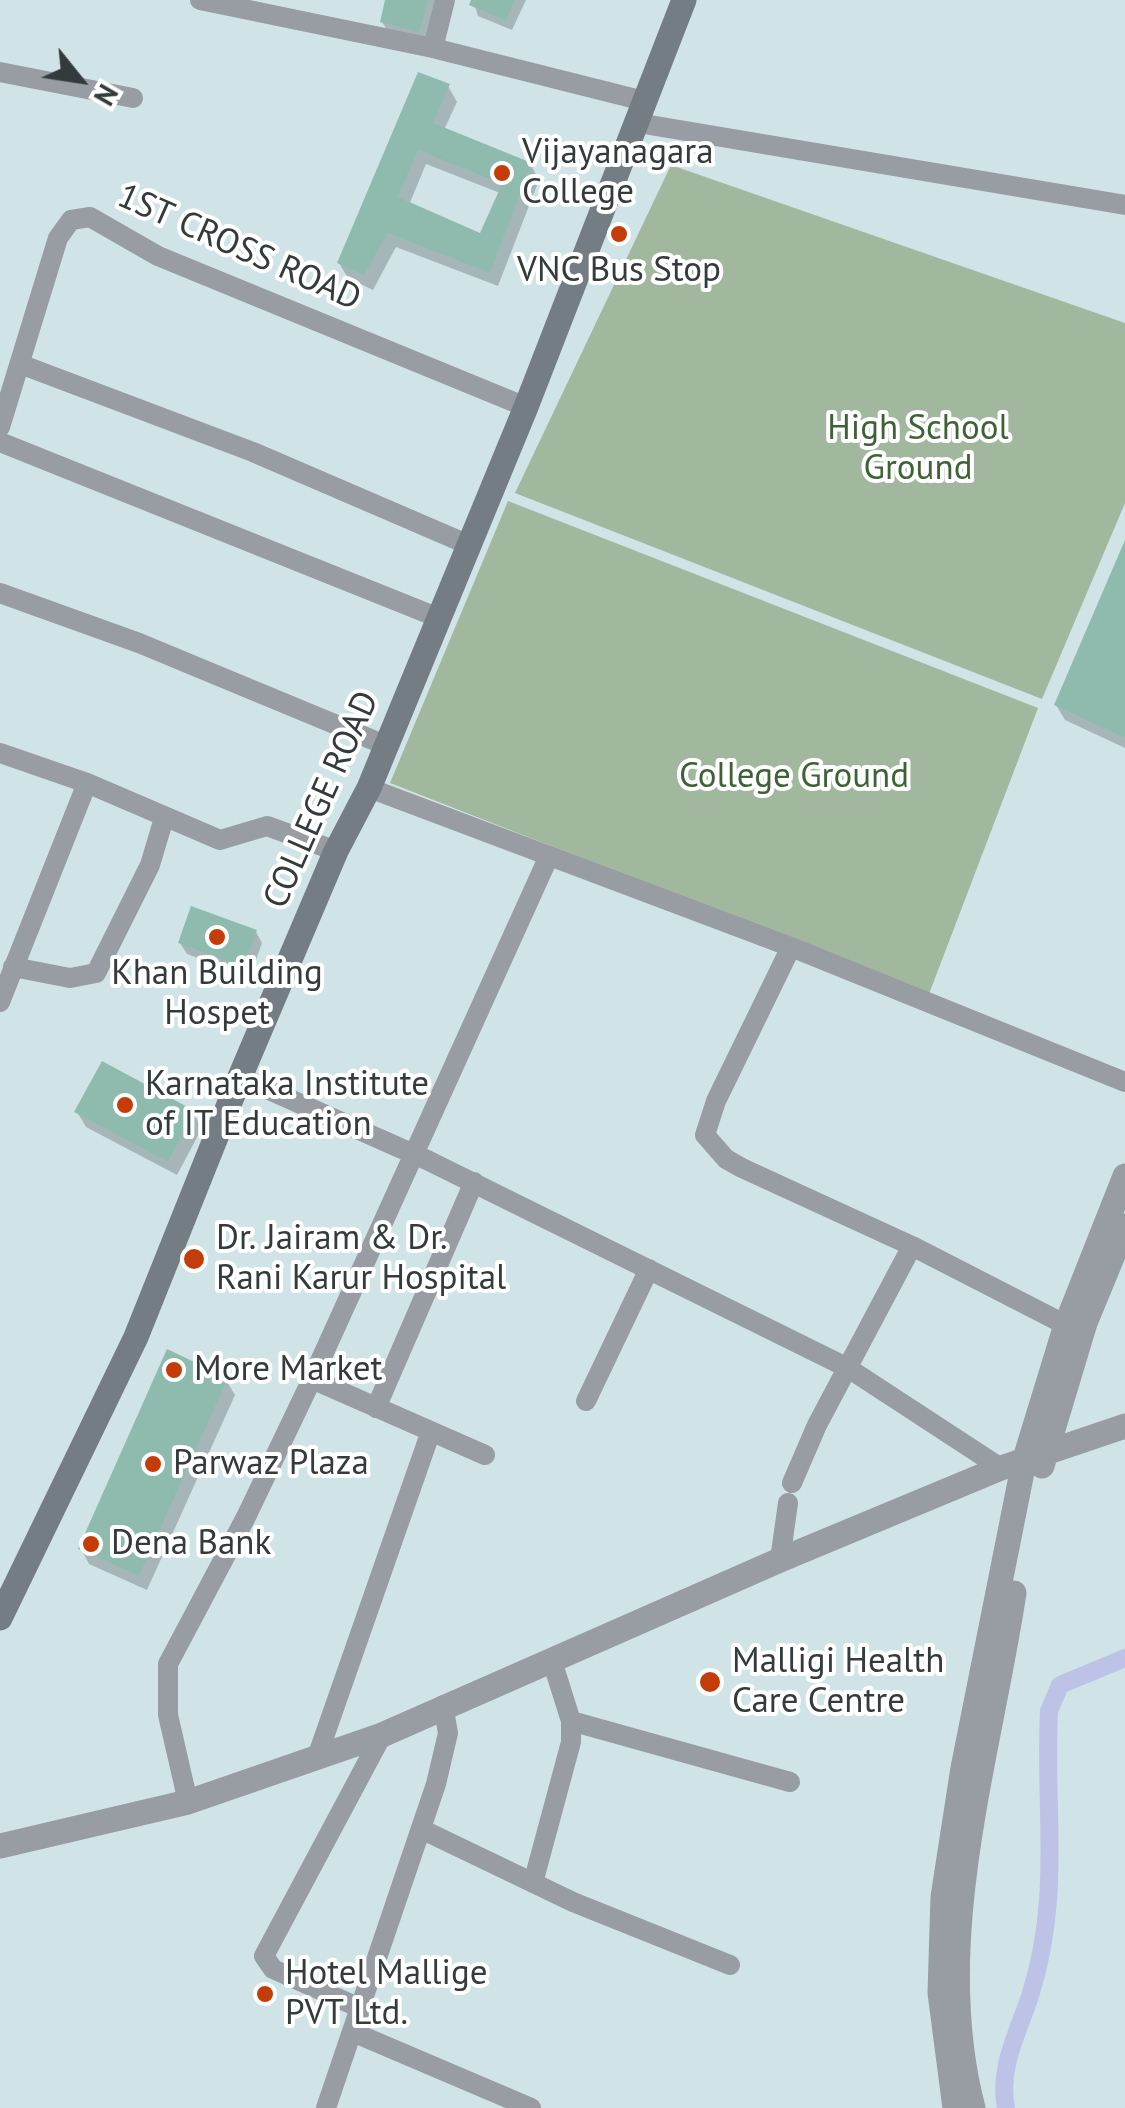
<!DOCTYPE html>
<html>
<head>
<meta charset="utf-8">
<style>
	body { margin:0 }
	#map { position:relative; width:1125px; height:2108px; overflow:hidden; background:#d0e4e7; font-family:"PT Sans",sans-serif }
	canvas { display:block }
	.north { position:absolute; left:30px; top:30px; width:100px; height:100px; -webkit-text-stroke:8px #fff; paint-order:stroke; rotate:120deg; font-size:28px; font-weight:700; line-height:40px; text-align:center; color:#333b3d }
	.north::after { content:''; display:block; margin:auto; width:35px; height:45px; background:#333b3d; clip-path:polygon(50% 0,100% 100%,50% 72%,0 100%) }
</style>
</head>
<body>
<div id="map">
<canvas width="1125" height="2108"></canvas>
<div class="north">N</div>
</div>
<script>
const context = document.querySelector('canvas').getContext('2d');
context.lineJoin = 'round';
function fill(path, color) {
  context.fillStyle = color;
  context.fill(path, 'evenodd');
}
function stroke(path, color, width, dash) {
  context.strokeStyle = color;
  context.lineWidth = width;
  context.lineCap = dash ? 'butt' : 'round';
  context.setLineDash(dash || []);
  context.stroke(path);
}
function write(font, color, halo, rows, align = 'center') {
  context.font = font + ' "PT Sans",sans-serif';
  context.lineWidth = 8;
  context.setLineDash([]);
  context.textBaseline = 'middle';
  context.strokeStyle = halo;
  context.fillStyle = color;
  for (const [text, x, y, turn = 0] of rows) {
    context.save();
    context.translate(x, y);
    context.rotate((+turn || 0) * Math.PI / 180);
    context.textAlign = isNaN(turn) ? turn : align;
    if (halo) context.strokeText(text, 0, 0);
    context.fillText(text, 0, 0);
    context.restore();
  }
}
fill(new Path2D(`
	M671,165L1125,323V503L1042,699L515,493Z
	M508,501L1038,708L929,994L390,783Z`), '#a2b89e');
fill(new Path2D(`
	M388,0H436L425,42L389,33L382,22Z
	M473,0H526L512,30L478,16Z
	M448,86L457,102L444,130L531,165L539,180L498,286L396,247L373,290L348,278L339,263ZM426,164L500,193L481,237L409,205Z
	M1125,546V748L1065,720L1056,705Z
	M256,932L262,943L250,977L187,954L180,943Z
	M77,1112L193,1113L202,1128L177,1175L86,1127Z
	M226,1380L235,1395L147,1590L89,1564L81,1549Z`), '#0003');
stroke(new Path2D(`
	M1006,2108C998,2068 1018,2033 1030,1996C1062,1896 1044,1812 1049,1711L1060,1685L1125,1658`), '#bdc3e6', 18);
fill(new Path2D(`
	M385,0H428L419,32L380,22Z
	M471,0H515L506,21L469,5Z
	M418,72L450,84L433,123L532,163L490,273L387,233L364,276L337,263ZM418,150L502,184L480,233L398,197Z
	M1125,540V738L1054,705Z
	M191,906L257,930L244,967L178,943Z
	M102,1061L195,1111L168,1162L74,1112Z
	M167,1349L228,1378L139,1576L78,1549Z`), '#8fbbae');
stroke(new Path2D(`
	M200,0L433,48L644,101
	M433,48L445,0
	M0,72L133,98
	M638,123L1125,205
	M20,364L253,452L469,545
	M0,427L58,238L71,220L90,217L158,256L526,407
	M0,442L439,618
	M0,593L139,643L385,745
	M0,753L87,783L220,840L267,826L336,851
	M369,788L791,947L1125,1082
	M791,947L716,1101L705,1135L726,1159L742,1168L912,1246L1066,1325
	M13,967L70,978L96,973L150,865L164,818
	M0,1002L87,783
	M240,1077L427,1160L848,1368L1001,1468
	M312,1379L549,856
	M586,1401L649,1269
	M376,1408L474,1182
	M792,1483L817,1425L912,1246
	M780,1560L788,1503
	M571,1721L790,1782
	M317,1757L431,1431
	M188,1802L168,1715V1664L246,1517L312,1379L485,1455
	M421,1829L573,1902L730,1965
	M533,1883L571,1742V1721L553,1664
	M362,2009L273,1969L264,1956L382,1735
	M355,2033L531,2108
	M326,2108L436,1784L448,1733L443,1705`), '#979da2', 20);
stroke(new Path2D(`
	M1042,1466L1085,1323L1125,1226
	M0,1846L188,1802L382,1735L780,1560L1001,1468L1125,1426
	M955,2108L940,1993L943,1897L963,1768L1024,1462L1066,1325L1125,1176
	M973,2108C929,1941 989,1758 1014,1593`), '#979da2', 25);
stroke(new Path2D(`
	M0,1618L136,1337L240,1077L336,851L369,788L526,407L684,0`), '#747c84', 25);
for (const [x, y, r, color] of [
	[502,173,10,"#c43d09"],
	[619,234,10,"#c43d09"],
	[217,937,10,"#c43d09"],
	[125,1105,10,"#c43d09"],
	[194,1259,12,"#c43d09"],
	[174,1370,10,"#c43d09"],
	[153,1464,10,"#c43d09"],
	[91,1544,10,"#c43d09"],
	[710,1682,12,"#c43d09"],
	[265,1994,10,"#c43d09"]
]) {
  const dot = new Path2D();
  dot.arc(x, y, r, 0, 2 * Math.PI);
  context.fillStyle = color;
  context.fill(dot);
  stroke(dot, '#fff', 4);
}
write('35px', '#333b3d', '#fff', [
	["Vijayanagara",522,153],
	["College",522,193],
	["VNC Bus Stop",619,271,"center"],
	["Khan Building",217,974,"center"],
	["Hospet",217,1014,"center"],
	["Karnataka Institute",145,1085],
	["of IT Education",145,1125],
	["Dr. Jairam & Dr.",216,1239],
	["Rani Karur Hospital",216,1279],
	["More Market",194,1370],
	["Parwaz Plaza",173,1464],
	["Dena Bank",111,1544],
	["Malligi Health",732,1662],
	["Care Centre",732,1702],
	["Hotel Mallige",285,1974],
	["PVT Ltd.",285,2014]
], 'left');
write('35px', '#333b3d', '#fff', [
	["1ST CROSS ROAD",239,248,24],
	["COLLEGE ROAD",322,800,-66]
]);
write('35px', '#3e6236', '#fff', [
	["High School",918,429],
	["Ground",918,469],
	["College Ground",794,777]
]);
</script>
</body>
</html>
